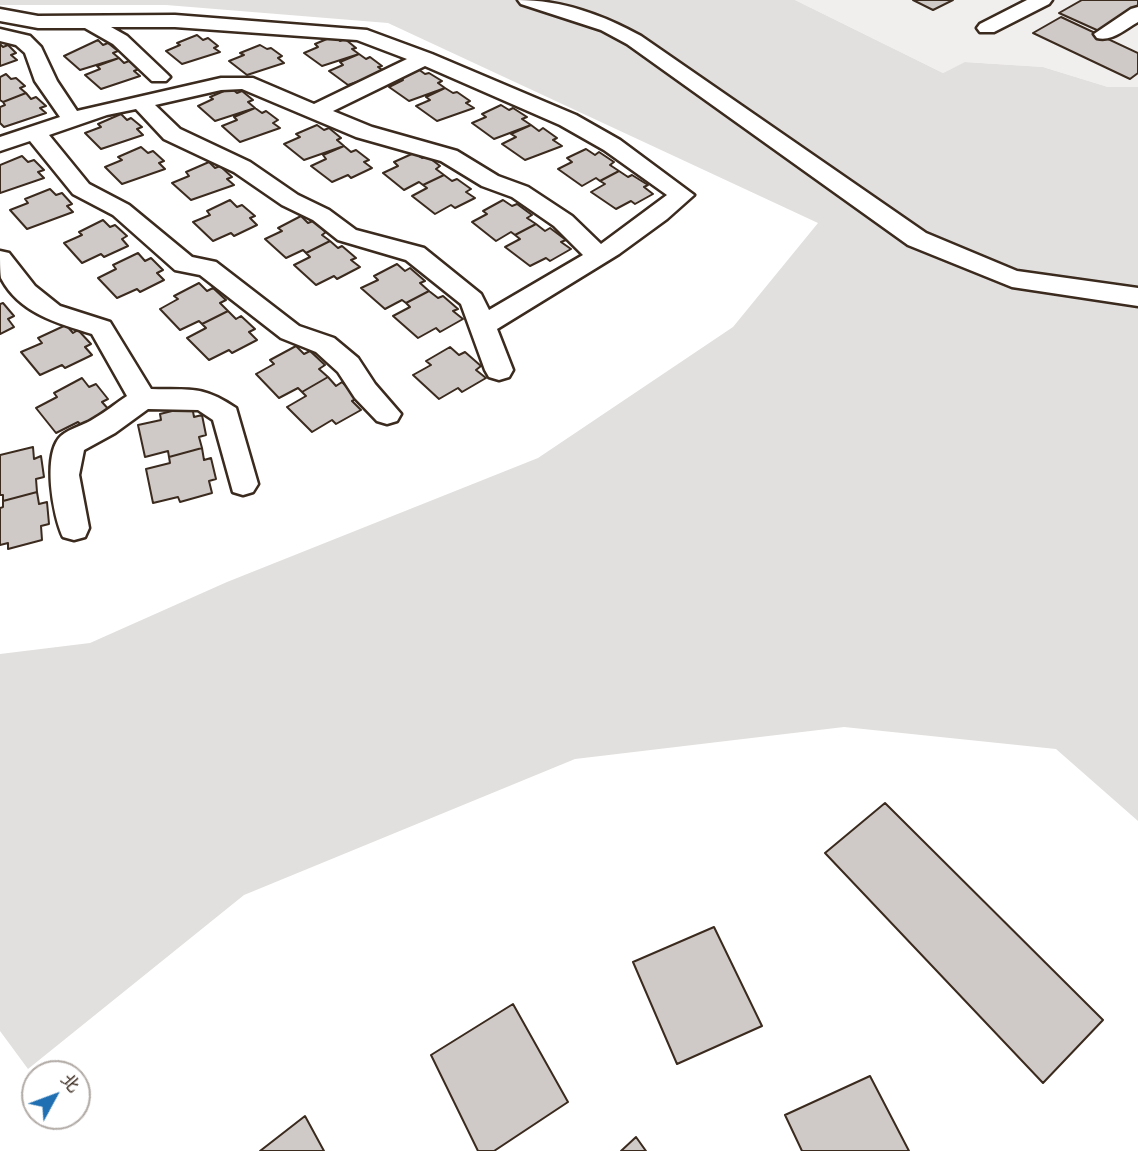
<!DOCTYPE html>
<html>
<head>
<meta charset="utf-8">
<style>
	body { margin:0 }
	#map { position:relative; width:1138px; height:1151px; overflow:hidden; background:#fff; font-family:Caveat,"LXGW WenKai TC",sans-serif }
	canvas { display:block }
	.north { position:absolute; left:21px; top:1060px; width:70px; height:70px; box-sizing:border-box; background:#fff; border:2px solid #b1aaa5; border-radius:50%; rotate:49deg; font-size:19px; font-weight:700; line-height:28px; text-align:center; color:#3b2a1e }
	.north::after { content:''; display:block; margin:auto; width:24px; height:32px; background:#1f6fb2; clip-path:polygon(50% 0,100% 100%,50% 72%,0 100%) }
</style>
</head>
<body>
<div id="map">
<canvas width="1138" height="1151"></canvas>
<div class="north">北</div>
</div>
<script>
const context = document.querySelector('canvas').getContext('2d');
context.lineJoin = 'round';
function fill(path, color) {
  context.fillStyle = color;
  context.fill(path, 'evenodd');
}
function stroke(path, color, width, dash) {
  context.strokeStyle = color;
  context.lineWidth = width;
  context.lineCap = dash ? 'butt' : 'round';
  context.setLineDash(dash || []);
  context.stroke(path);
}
fill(new Path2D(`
	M795,0H1138V87H1108L1043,67L966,62L943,73Z`), '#f1efee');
fill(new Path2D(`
	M0,0H795L943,73L965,62L1043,67L1108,87H1138V821L1056,749L844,727L575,759L244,895L28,1069L0,1031V654L90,643L227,582L538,458L733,327L818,223L388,23L166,5H0Z`), '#e2e0de');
const building = new Path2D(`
	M913,0H953L933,10Z
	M1082,0H1138V7L1099,31L1059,13Z
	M1061,17L1138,53V73L1130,79L1033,33Z
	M197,35L203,40L208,38L218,46L214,48L220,52L182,64L166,51L180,45L177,43Z
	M334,36L340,41L345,39L356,48L352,49L359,54L322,66L304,53L318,47L315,44Z
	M98,40L103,45L108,43L118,51L113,53L119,58L80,70L64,56Z
	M0,44L3,47L8,45L16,53L11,55L17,60L0,66Z
	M260,45L267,49L271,48L282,56L278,58L284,63L247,75L229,61L244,55L240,53Z
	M359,54L366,59L370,57L382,66L378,67L385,72L348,85L329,71L343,65L340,62Z
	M119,58L124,63L129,61L139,69L134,71L140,76L101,89L85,75L100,69L97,66Z
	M418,69L425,74L429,73L442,81L438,83L445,88L409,101L389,87L403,80L399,78Z
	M6,74L11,79L16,78L25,86L20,88L26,93L3,102L0,100V77Z
	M231,88L237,93L242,91L253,100L248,102L255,108L215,121L198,106L213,99L210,97Z
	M445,88L453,93L457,92L470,101L466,103L474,108L437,121L416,106L430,100L426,97Z
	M26,93L31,99L36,97L46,106L40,108L46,113L4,127L0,123V107L5,105L3,102Z
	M501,105L509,110L513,108L527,117L522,119L531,125L494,139L472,123L486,117L482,114Z
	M255,108L262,113L266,111L278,120L273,123L280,128L240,142L222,126L237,120L234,117Z
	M121,114L127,120L131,118L142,127L137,129L143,135L101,149L85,133L101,127L98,124Z
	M317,125L324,130L329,128L341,138L337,140L344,146L304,160L284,144L300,137L296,134Z
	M531,125L539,131L543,128L557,138L553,140L562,146L525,160L502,144L516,137L511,134Z
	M344,146L351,152L356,150L369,160L364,162L372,168L351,178L348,175L332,182L311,166L326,159L323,155Z
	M141,147L148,153L153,151L164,161L159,163L165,169L122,184L105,167L122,160L118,157Z
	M586,149L595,155L599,152L614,162L610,165L619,171L600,181L596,178L582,186L558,169L572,162L567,158Z
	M414,153L422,158L427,156L440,166L436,169L444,175L423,185L419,182L404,190L383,173L398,166L394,162Z
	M22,156L28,162L34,160L44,170L38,172L44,178L0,193V165Z
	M209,162L215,168L220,166L232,177L227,179L234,185L191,200L172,183L189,176L186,172Z
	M619,171L628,177L632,175L648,185L644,187L653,194L635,204L631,201L616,209L591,192L605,184L600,181Z
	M444,175L452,181L457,179L471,189L466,192L475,198L455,208L451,205L435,214L412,196L427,188L423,185Z
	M50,189L56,195L62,193L72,204L67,206L73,212L27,229L10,210L28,203L25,199Z
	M230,200L237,207L242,205L255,216L250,218L257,225L234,236L231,233L213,241L193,222L210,215L207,211Z
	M503,200L512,206L517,204L532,215L527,218L536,224L515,235L511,232L496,241L472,222L487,214L483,211Z
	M301,216L308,223L313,221L326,232L322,235L330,241L306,253L303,250L286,258L265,239L282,231L278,228Z
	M103,220L110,227L115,225L127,236L122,239L128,246L104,257L101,254L82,263L64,243L82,235L79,232Z
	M536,224L545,231L550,228L566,240L561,242L571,249L550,261L546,258L530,266L505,247L520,239L515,235Z
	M330,241L338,248L342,246L356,258L351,260L360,267L337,279L334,276L316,285L294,265L310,257L306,253Z
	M138,253L145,261L151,258L163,270L157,273L164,280L140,292L137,289L117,298L98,278L116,269L113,265Z
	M397,264L405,271L410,268L425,281L420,283L429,291L406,303L402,300L385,309L361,288L378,280L374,276Z
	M199,283L207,291L213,288L226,300L220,303L228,311L202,324L199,321L180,330L160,309L178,299L174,296Z
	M429,291L438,298L443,296L458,309L453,311L463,319L440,332L436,328L418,338L393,316L410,307L406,303Z
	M3,303L14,316L8,319L14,327L0,334V304Z
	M228,311L236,319L241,316L255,329L249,332L257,340L232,353L229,350L209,360L187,338L206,328L202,324Z
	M66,325L73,333L78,330L91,344L85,347L92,355L65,368L62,365L40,375L21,352L42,343L38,338Z
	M296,346L304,354L310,351L325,365L319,369L328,377L302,392L298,388L279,398L256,374L274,364L270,360Z
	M450,347L459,355L465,352L481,366L476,370L486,378L462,392L458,388L439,399L413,375L431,365L426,361Z
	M328,377L336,386L342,382L358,398L352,401L361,410L336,424L332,420L312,432L287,407L306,396L302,392Z
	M82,378L89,387L96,384L108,399L102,402L110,411L82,426L78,422L56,433L36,408L57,397L54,393Z
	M192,406L194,417L202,415L206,435L199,437L202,448L169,457L168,451L145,457L138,425L161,420L160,414Z
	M33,447L34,459L41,456L44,477L36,479L37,492L3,501V495H0V455Z
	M202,448L204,460L211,458L216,479L209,481L212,493L180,502L178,497L153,503L146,469L170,463L169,457Z
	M37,492L39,504L47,502L49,524L41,526L42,540L8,549V543L0,545V508L3,507V501Z
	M885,803L1103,1020L1043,1083L825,853Z
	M714,927L762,1026L677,1064L633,962Z
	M513,1004L568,1102L494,1151H478L431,1055Z
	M870,1076L909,1151H802L785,1115Z
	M305,1116L324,1151H260Z
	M636,1137L646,1151H621Z`);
fill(building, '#cfcac7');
stroke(building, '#3b2a1e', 2);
const minor = new Path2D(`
	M518,0C562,0 603,15 641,36L926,233L1017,271L1138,288V306L1012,287L908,245L627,44L601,30L521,4Z
	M1027,0H1052L1049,4L994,32H980L977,28L980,24Z
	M1138,7V22C1125,29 1112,42 1097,38L1094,34L1131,9Z
	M0,9L38,16L175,15L367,30L432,54L576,115L620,140L694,195L667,219L619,254L497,329L513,370L509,377L499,380L489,377L485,370L461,304L406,260L338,240L313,220L282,205L234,172L164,139L136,109L107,115L49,135L89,184L129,205L192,257L216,262L299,326L334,338L358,358L375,384L401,414L397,421L387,424L377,421L355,398L338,372L316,352L281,338L200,275L175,270L113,215L73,194L30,141L0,151V137L60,117L35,81L25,53L16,45L0,41V29L30,36L41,47L57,81L77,111L221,78H253L314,104L407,59L357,40L175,27H111L127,36L166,73L170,77L166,81H152L113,44L85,28H38L0,21ZM425,66L560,125L604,150L667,195L601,244L572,216L528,187L498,176L457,151L372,127L333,111ZM242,89L356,137L441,161L482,186L512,197L554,226L583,255L489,310L481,294L424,248L356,230L329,210L298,195L250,162L180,129L155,105L221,90Z
	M0,251L9,253L35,286L60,306L110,322L151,389C190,390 202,385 236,408L258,484L253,492L243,495L233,492L213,420L198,410L148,409L115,433L84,450L79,475L89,528L85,537L74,540L63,537C53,516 42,454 61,436C70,428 85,425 95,418C106,412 116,403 127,396L92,334C57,323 19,313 1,278C0,271 0,259 0,251Z`);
stroke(minor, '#3b2a1e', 5);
fill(minor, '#fff');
</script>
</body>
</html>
